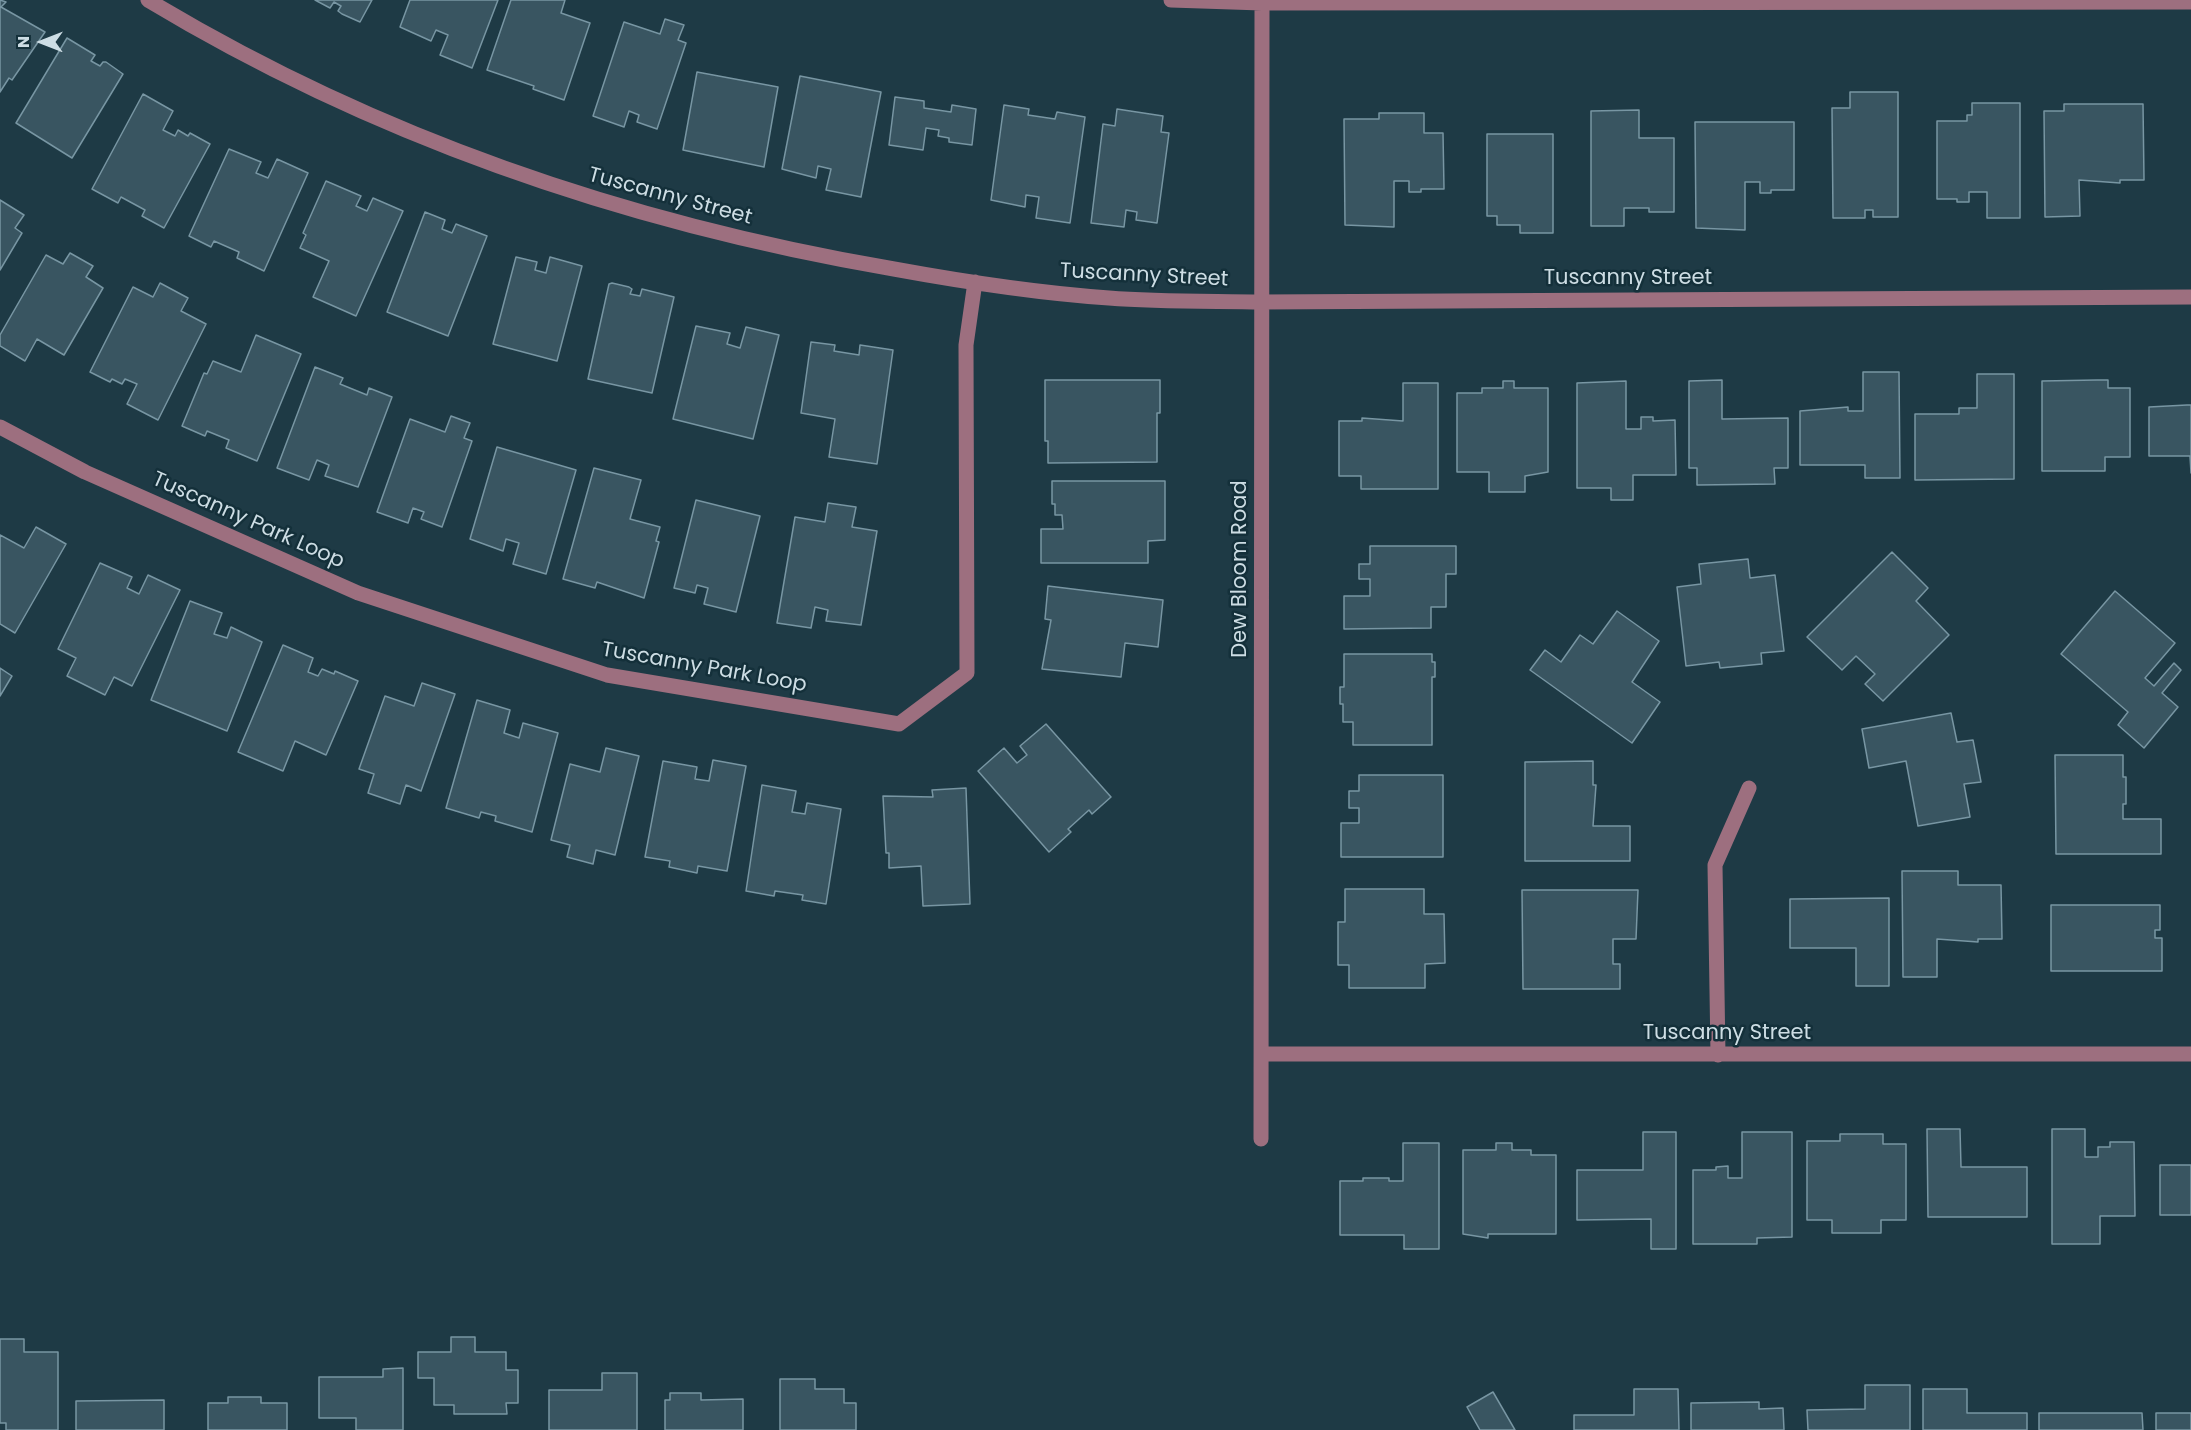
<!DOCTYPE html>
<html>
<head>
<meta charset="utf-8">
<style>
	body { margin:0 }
	#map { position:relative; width:2191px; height:1430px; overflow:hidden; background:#1e3a45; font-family:Poppins,sans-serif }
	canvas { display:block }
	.north { position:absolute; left:12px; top:12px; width:60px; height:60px; -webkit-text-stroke:4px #14303a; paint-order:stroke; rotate:270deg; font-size:16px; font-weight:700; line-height:24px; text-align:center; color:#cddde4 }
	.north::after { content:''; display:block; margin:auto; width:21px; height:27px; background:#cddde4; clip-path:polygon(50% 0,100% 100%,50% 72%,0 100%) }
</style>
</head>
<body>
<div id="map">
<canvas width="2191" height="1430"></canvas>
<div class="north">N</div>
</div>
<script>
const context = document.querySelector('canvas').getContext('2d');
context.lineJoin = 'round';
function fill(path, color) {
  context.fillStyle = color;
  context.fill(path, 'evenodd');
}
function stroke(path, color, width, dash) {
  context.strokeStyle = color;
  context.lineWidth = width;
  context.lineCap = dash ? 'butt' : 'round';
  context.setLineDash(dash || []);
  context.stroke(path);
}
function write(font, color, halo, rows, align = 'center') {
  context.font = font + ' Poppins,sans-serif';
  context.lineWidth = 5;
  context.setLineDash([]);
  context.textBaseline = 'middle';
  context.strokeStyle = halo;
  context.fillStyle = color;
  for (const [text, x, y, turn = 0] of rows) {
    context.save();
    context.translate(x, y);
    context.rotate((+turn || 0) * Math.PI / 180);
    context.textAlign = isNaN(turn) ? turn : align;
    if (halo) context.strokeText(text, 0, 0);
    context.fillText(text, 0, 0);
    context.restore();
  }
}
const building = new Path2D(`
	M0,0L6,2L1,7L45,32L12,80L9,78L0,92Z
	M315,0H372L360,22L342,14L338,11L341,6L334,2L330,8Z
	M410,0H498L472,68L440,55L448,35L436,30L431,41L400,27Z
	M511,0H565L561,13L590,23L564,100L533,89L534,86L487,70Z
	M665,19L684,25L678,40L686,43L657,129L637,122L639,115L629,111L624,127L593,116L624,22L660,34Z
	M67,38L95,55L91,61L100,66L103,62H106L123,74L72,158L16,123Z
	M697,72L778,87L764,167L683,150Z
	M800,76L881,92L861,197L826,190L831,169L818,166L816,178L782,169Z
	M1850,92H1898V217H1873V210H1865V218H1833L1832,108H1850Z
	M143,94L173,111L163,130L175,136L178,130L188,136L190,133L210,144L164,228L142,216L145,210L121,197L118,203L92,189Z
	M895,97L924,101V108L951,112L952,105L976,109L972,145L949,142V138L938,136L939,130L926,128L923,150L889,145Z
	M1972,103H2020V218H1987V192H1969V202H1957V199H1937V121H1967V115H1972Z
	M2064,104H2143L2144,180H2120V183L2079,180L2080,216L2045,217L2044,111H2064Z
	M1004,105L1029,109L1028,115L1055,119L1057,112L1085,117L1070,223L1036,218L1039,197L1026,195L1025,207L991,200Z
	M1117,109L1163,116L1161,132L1169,133L1157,223L1136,220L1137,212L1126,210L1124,227L1091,223L1103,124L1115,126Z
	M1639,110V138H1674V212H1649V208H1624V226H1591V111Z
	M1379,113H1424V133H1443L1444,189H1421V192H1409V181H1394V227L1345,225L1344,119H1379Z
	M1695,122H1794V190H1771V193H1760V182H1745V230L1696,228Z
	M1487,134H1553V233H1520V225H1497V216H1487Z
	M229,149L261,162L256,173L268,178L277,159L308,173L264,271L237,258L239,252L214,241L211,247L189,236Z
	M326,181L361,196L356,206L367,211L373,198L403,211L356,316L313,297L329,261L300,248L306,235L303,233Z
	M0,200L24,215L15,228L22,233L0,270Z
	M425,212L445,220L442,229L452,233L456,224L487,236L448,336L387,312Z
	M70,253L93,266L86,277L103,288L64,355L37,339L25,361L0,346V335L46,255L63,264Z
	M516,257L537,262L535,270L546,273L550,257L582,266L557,361L493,344Z
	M160,283L188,298L181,311L206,324L158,420L127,404L137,384L125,379L122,384L112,379L110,382L90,372L133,287L153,297Z
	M612,283L629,287L632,289L630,294L640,296L642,289L674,297L652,393L588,379L609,284Z
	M696,326L730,333L727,344L740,348L746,327L779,335L753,439L673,419Z
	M256,335L301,354L257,461L226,448L229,440L207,431L205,436L182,426L204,373L207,374L213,361L241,372Z
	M811,342L835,345L834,351L859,355L860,345L893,350L877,464L829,457L835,419L801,413Z
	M315,367L343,378L340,384L367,395L369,388L392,397L358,487L325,476L329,465L317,460L309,480L277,468Z
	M1863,372H1899L1900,478H1865V465H1800V411L1848,407V411H1863Z
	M1977,374H2014V479L1915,480V414H1959V408H1977Z
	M1045,380H1160V413H1157V462L1048,463V441H1045Z
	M1722,380V419L1788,418V468H1774L1775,484L1697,485V468H1689V381Z
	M2097,380H2108V388H2130V457H2105V471H2042V381Z
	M1503,381H1514V388H1548V472L1525,476V492H1489V472H1457V393H1482V388H1503Z
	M1626,381V429H1641V417H1653V421L1675,420L1676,475H1633V500H1611V488H1577V383Z
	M1403,383H1438V489H1361V476H1339V421H1362V418L1403,421Z
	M2187,405H2191V473L2190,456H2149V407Z
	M451,416L470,423L464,438L472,441L442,527L421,519L424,512L413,508L408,523L377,512L410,419L445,432Z
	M497,447L576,470L546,574L513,564L519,543L506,539L503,551L470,539Z
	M594,468L641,480L630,519L660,527L656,541L659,542L644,598L597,582L595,588L563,579Z
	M1052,481H1165V540L1148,541V563H1041V529H1063L1062,515H1055V504H1052Z
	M696,500L760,516L736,612L704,604L708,588L697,585L695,593L674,588Z
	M828,503L856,507L852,527L877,531L861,625L826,621L828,610L815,607L811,628L777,623L795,517L825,522Z
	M36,527L66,544L15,633L0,624V535L24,548Z
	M1370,546H1456V574H1446V607H1431V628L1344,629V596H1370V579H1359V564H1370Z
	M1892,552L1928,588L1916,601L1949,635L1883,701L1865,684L1875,674L1856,656L1842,670L1807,637Z
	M1748,559L1750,578L1775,575L1784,651L1761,653L1762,664L1720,668L1719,662L1686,666L1677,587L1701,584L1699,564Z
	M100,563L132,577L127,588L139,594L148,575L180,590L132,686L114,677L105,695L67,676L76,658L58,649Z
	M1048,586L1163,600L1158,647L1125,643L1121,677L1042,669L1051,620L1045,619Z
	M2115,591L2175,643L2145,678L2154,686L2174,663L2181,670L2162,693L2178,707L2144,748L2118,725L2128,712L2061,654Z
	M190,601L222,613L214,634L227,638L231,627L262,642L227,731L151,700Z
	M1617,611L1659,641L1632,682L1660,702L1632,743L1530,670L1545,650L1561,662L1580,635L1593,644Z
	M283,645L313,658L308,672L318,676L322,669L334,674L335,671L358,681L326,755L295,741L283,771L238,752Z
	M1344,654H1432V662H1435V677H1432V745H1353V722H1343V704H1340V687H1344Z
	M0,668L12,676L0,696Z
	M422,683L455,694L421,791L406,785L400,804L368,793L374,774L359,769L385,696L414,706Z
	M477,700L510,710L504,733L519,738L523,723L558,733L532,832L495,821L496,816L481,812L479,818L446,808Z
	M1951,713L1957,742L1973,740L1981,782L1964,784L1970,817L1918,826L1906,761L1869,768L1862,729Z
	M1046,724L1111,797L1092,814L1089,810L1068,829L1071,832L1049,852L978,771L1004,748L1017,763L1027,755L1020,746Z
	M606,748L639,756L615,855L596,850L593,864L567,857L570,845L551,840L570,764L600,772Z
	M2055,755H2123V777H2126V804H2123V819H2161V854H2056Z
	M713,760L746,766L727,871L698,866L697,873L669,867L670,861L645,857L663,761L697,767L695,779L709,781Z
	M1593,761V785H1596L1593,826H1630V861H1525V762Z
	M1359,775H1443V857H1341V823H1359V808H1349V791H1359Z
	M762,785L796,791L792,812L805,814L807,803L841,809L826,904L802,900L803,895L775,891L774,896L746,891Z
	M966,788L970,904L923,906L921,866L889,868V853H886L883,796L933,797L932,790Z
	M1902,871H1958V885H2001L2002,939H1978V942L1937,939V977H1903Z
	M1345,889H1424V914H1444L1445,963L1425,964V988H1349V965H1338V922H1345Z
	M1522,890H1638L1636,939H1613V964H1620V989H1523Z
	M1889,898V986H1856V948H1790V899Z
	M2051,905H2160V930H2155V938H2162V971H2051Z
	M1927,1129H1960L1961,1167H2027V1217H1928Z
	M2052,1129H2085V1157H2098V1147H2110V1142H2134L2135,1216H2100V1244H2052Z
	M1643,1132H1676V1249H1651V1219L1577,1220V1170H1643Z
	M1742,1132H1792V1237L1757,1238V1244H1693V1170H1716V1167L1728,1166V1178H1742Z
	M1840,1134H1883V1144H1906V1220H1881V1233H1832V1220H1807V1141H1840Z
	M1403,1143H1439V1249H1404V1235H1340V1181H1363V1178H1389V1181H1403Z
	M1496,1143H1512V1150H1531V1155H1556V1234H1488V1238L1463,1234V1150H1496Z
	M2160,1165H2191V1215H2160Z
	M451,1337H475V1352H506V1370H518V1403H506L507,1414H454V1405H434V1378H418V1352H451Z
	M0,1339H24V1352H58V1430H6V1423H0Z
	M403,1368V1430H356V1418H319V1377H383V1369Z
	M602,1373H637V1430H549V1390H602Z
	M780,1379H815V1389H844V1403H856V1430H780Z
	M1865,1385H1910V1430H1808L1807,1410L1865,1409Z
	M1634,1389H1678L1679,1430H1574V1415H1634Z
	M1923,1389H1967V1413H2027V1430H1923Z
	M1493,1392L1515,1430H1480L1467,1407Z
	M670,1393H701V1400L743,1399V1430H665V1400H670Z
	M228,1397H261V1403H287V1430H208V1403H228Z
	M164,1400V1430H76V1401Z
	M1759,1402V1409L1783,1408L1784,1430H1691V1403Z
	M2039,1413H2142L2143,1430H2039Z
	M2156,1413H2191V1430H2156Z`);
fill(building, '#395561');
stroke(building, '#7896a3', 1.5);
stroke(new Path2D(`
	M148,0C377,138 631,224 894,269C965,282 1037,293 1109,298C1159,302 1210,301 1261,302L2191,297
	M1171,0L1262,3L2191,2
	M0,427L85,472L358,593L607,675L899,724L967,673L966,345L975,282
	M1262,1054H2191
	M1718,1055L1715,865L1749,788
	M1261,1139L1262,0`), '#9d6f7f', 15);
write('21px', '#cddde4', '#14303a', [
	["Tuscanny Street",670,197,15],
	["Tuscanny Street",1144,276,3],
	["Tuscanny Street",1628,279],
	["Tuscanny Park Loop",248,521,24],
	["Dew Bloom Road",1241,569,-90],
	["Tuscanny Park Loop",704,668,10],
	["Tuscanny Street",1727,1034]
]);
</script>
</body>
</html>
